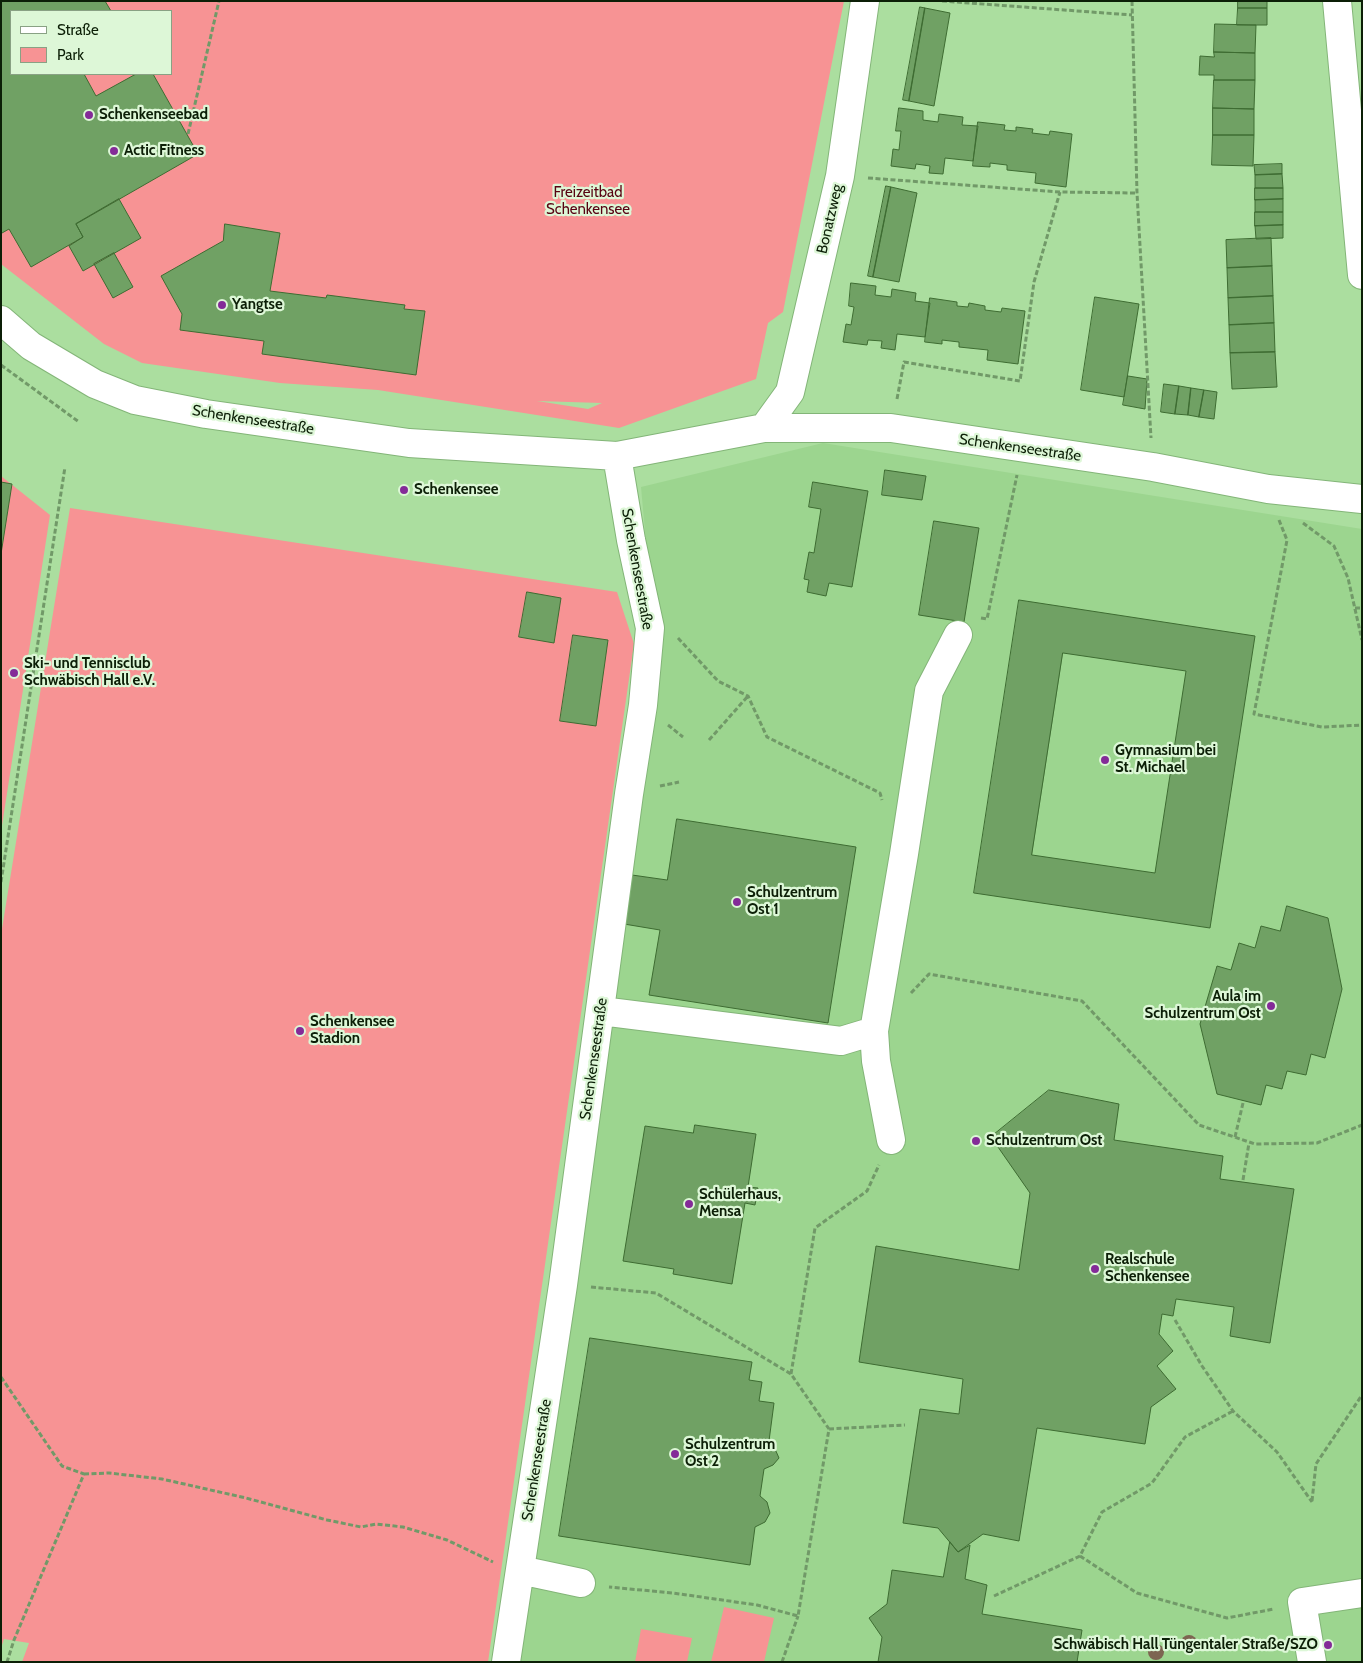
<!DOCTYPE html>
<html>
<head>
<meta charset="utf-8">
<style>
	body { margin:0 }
	#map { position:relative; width:1363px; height:1663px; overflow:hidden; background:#abde9f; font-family:Cabin,sans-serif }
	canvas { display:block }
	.frame { position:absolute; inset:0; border:2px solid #0c1f07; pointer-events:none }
	.legend { position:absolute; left:10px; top:10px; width:162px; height:65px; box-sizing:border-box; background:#ddf7d7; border:1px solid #89a184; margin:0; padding:6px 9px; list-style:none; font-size:15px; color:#0c1f07 }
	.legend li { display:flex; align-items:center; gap:10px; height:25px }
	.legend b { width:25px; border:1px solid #89a184 }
</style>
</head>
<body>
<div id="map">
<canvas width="1363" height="1663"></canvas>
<div class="frame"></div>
<ul class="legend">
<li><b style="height:6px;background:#fff"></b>Straße</li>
<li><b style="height:14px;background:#f79394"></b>Park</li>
</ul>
</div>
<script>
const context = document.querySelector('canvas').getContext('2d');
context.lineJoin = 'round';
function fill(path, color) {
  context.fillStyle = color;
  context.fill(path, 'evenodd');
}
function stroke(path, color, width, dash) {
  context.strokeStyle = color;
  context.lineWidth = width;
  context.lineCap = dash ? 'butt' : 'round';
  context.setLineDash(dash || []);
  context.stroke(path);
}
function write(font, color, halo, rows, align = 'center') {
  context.font = font + ' Cabin,sans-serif';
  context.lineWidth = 4.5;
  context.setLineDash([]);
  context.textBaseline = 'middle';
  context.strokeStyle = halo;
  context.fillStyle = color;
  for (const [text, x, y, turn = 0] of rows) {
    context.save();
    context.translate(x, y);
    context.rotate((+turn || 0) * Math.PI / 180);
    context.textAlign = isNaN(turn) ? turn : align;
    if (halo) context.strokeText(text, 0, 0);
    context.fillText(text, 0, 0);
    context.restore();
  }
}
fill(new Path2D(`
	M823,443L1362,529V1662H519L653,620L641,487Z`), '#9cd58f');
fill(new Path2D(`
	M1,1H844L783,312L768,323L756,379L619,428L378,390L280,383L142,363L104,344L1,264ZM11,11H171V74H11ZM537,401L602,403L588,409Z
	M1,476L50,515L1,832Z
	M70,508L617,592L634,644L488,1662H22L29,1643L4,1639L1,1648V935Z
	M724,1607L774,1618L764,1662H711Z
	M641,1629L692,1638L687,1662H635Z`), '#f79394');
const building = new Path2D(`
	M1,1H105L111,11H11V74H84L96,96L136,74H153L198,154L76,224L83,237L31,267L9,229L2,233L1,232Z
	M1238,1H1267V8H1238Z
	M920,7L925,8L909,101L903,100Z
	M925,8L950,13L934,106L909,101Z
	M1238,8H1267V25H1237Z
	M1215,24L1256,25L1255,53L1214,52Z
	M1214,52L1255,53V80H1214V75H1199L1200,56L1214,57Z
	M1214,80H1255L1254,109L1213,108Z
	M899,108L923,111V120L938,122L939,114L963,117L962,125L978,126L973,161L945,158L943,174L929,173L930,166L916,164L915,169L891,166L893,149L899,150L901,131H896Z
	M1213,108L1254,109V135H1213Z
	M978,122L1005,125L1004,130L1016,131V127L1033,129L1032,133L1049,135L1050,131L1072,134L1066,187L1035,183L1036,173L1007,170V165L990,163V167L973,166Z
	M1213,135H1254L1253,166L1212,165Z
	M1282,164V174L1255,175L1254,165Z
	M1282,174L1283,188H1255V175Z
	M886,186L891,187L873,277L868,276Z
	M891,187L917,193L899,282L873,277Z
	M1255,188H1283V199L1255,200Z
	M119,199L141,238L83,271L69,246L83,237L76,224Z
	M1283,199V212H1255V200Z
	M1255,212H1283V225L1255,226Z
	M225,224L280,233L270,291L326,298L327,295L405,305L404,309L425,311L416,375L262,354L264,341L180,330L182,314L161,276L223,241Z
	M1283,225V238L1256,239L1255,226Z
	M1271,238L1272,266L1227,268L1226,240Z
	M114,253L133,287L113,298L94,264Z
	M1272,266L1273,296L1228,298L1227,268Z
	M851,283L876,286L875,295L891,297L892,289L916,293L915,301L930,303L925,337L897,334L895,350L881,348L882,341L868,340L867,345L843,342L846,324L851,325L854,307L849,306Z
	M1273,296L1274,323L1229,325L1228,298Z
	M1095,297L1139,304L1124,397L1081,390Z
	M930,298L957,302V306L968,307L969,303L985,306V310L1001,312L1002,308L1025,311L1018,364L987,360L988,350L959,347V342L942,340V344L925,342Z
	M1274,323L1275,352L1230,353L1229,325Z
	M1275,352L1277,387L1232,389L1230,353Z
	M1128,376L1147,379L1145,409L1123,405Z
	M1164,384L1179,386L1175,414L1161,412Z
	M1179,386L1191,388L1188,415L1175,414Z
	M1191,388L1204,390L1199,417L1188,415Z
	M1204,390L1217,392L1214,419L1199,417Z
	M885,470L926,476L922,500L882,495Z
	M1,482L12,484L1,554Z
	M813,482L868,491L852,587L829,583L826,596L807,592L809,580L804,579L809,552L814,553L821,509L809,507Z
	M934,521L979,528L964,622L919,615Z
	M527,592L561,598L554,643L519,637Z
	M1019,600L1255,636L1210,928L974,893ZM1063,653L1186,671L1155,873L1032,855Z
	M573,635L608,640L596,726L560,721Z
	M677,819L856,847L828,1023L649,995L660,930L624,924L632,875L667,880Z
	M1287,906L1328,918L1342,989L1325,1058L1311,1054L1306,1075L1287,1071L1282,1089L1266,1085L1261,1105L1217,1094L1200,1024L1217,966L1231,970L1239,943L1255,948L1261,926L1280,931Z
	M1049,1090L1119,1104L1114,1140L1223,1156L1220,1179L1294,1189L1270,1343L1230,1336L1234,1307L1176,1299L1173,1316L1162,1314L1159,1334L1173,1351L1157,1366L1176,1389L1151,1407L1145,1444L1037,1428L1019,1541L983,1534L958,1552L938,1528L903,1523L920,1409L959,1414L963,1379L859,1362L876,1246L1019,1270L1030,1193L991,1137Z
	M695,1125L756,1134L748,1187L758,1188L755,1205L745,1203L732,1284L673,1274L674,1269L623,1261L645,1126L693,1133Z
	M590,1338L752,1362L749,1380L762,1382L759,1401L774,1403L769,1441L775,1449L779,1458L773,1465L764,1469L760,1496L767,1502L770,1513L765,1522L755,1527L750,1565L559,1536Z
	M950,1542L958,1552L970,1545L965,1579L987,1585L982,1614L1082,1630L1077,1662H878L882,1637L869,1618L887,1604L892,1570L943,1577Z`);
fill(building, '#70a164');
stroke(building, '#3e6c32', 1);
const minor = new Path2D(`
	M1337,1L1362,275
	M1,320L31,346L95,384L135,400L206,414L409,443L617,456L764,428H891L1153,467L1268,489L1362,499
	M764,428L790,392L840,176L865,1
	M601,1011L841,1041L874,1031L904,854L929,691L958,635
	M874,1031L876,1061L891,1140
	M520,1570L581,1583
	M506,1662L563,1285L629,794L643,705L650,628L631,540L617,456
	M1312,1662L1302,1602L1362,1593`);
stroke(minor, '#83b578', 30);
stroke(new Path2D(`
	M942,1L1132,15
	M1132,1L1137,193L1151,438
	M188,134L219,1
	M868,178L1060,192L1137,193
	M1,365L79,422
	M897,399L904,362L1020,381L1034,282L1060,192
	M1279,520L1287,540L1254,714L1322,727L1362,725
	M1303,523L1334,546L1348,578L1362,640
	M1355,608H1362
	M981,618L987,619L1017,475
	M678,638L718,681L748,696L767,737L880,793L882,800
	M668,725L683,737
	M709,740L748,696
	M660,786L679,782
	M1,882L65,467
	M911,993L929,974L1082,1001L1199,1125L1255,1144L1317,1143L1362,1125
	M1235,1137L1243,1103
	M1243,1180L1249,1143
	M591,1287L656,1293L791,1374L829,1429L798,1616L757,1605L673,1593L609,1587
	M1175,1320L1202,1366L1233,1411L1277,1452L1312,1502
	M791,1374L815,1228L867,1191L879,1165
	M1,1377L62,1466L84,1474L14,1640L7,1662
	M829,1429L905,1425
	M84,1474L109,1473L162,1479L246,1498L327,1520L361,1527L376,1524L403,1527L447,1540L493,1562
	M1312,1501L1316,1464L1362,1395
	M1080,1556L1137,1593L1227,1618L1274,1609
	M994,1596L1080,1556L1102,1512L1152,1483L1185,1437L1233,1411
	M782,1662L798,1616`), '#719968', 3, [5, 2.5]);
stroke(minor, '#fff', 28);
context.fillStyle = '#7d6551';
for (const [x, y] of [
	[1189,1643],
	[1156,1652]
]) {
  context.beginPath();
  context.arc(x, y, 8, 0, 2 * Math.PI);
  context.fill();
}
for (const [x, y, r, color] of [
	[89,115,5,"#842b98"],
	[114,151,5,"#842b98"],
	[222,305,5,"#842b98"],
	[404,490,5,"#842b98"],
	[14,673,5,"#842b98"],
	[1105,760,5,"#842b98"],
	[737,902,5,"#842b98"],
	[1271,1006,5,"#842b98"],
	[300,1031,5,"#842b98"],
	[976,1141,5,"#842b98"],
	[689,1204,5,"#842b98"],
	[1095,1269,5,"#842b98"],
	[675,1454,5,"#842b98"],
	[1328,1645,5,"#842b98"]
]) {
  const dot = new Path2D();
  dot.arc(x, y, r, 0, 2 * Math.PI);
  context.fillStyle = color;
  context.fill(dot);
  stroke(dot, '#ddf7d7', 2);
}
write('bold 15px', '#0c1f07', '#ddf7d7', [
	["Schenkenseebad",99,115],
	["Actic Fitness",124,151],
	["Yangtse",232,305],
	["Schenkensee",414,490],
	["Ski- und Tennisclub",24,664],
	["Schwäbisch Hall e.V.",24,681],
	["Gymnasium bei",1115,751],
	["St. Michael",1115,768],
	["Schulzentrum",747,893],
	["Ost 1",747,910],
	["Aula im",1261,997,"right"],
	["Schulzentrum Ost",1261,1014,"right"],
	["Schenkensee",310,1022],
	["Stadion",310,1039],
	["Schulzentrum Ost",986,1141],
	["Schülerhaus,",699,1195],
	["Mensa",699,1212],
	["Realschule",1105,1260],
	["Schenkensee",1105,1277],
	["Schulzentrum",685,1445],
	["Ost 2",685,1462],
	["Schwäbisch Hall Tüngentaler Straße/SZO",1318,1645,"right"]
], 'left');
write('15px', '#570212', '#ddf7d7', [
	["Freizeitbad",588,193],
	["Schenkensee",588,210]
]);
write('15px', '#0c1f07', '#ddf7d7', [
	["Bonatzweg",830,219,-77],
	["Schenkenseestraße",253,420,9],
	["Schenkenseestraße",1020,448,8],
	["Schenkenseestraße",637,569,80],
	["Schenkenseestraße",594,1059,-82],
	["Schenkenseestraße",537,1460,-81]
]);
</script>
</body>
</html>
